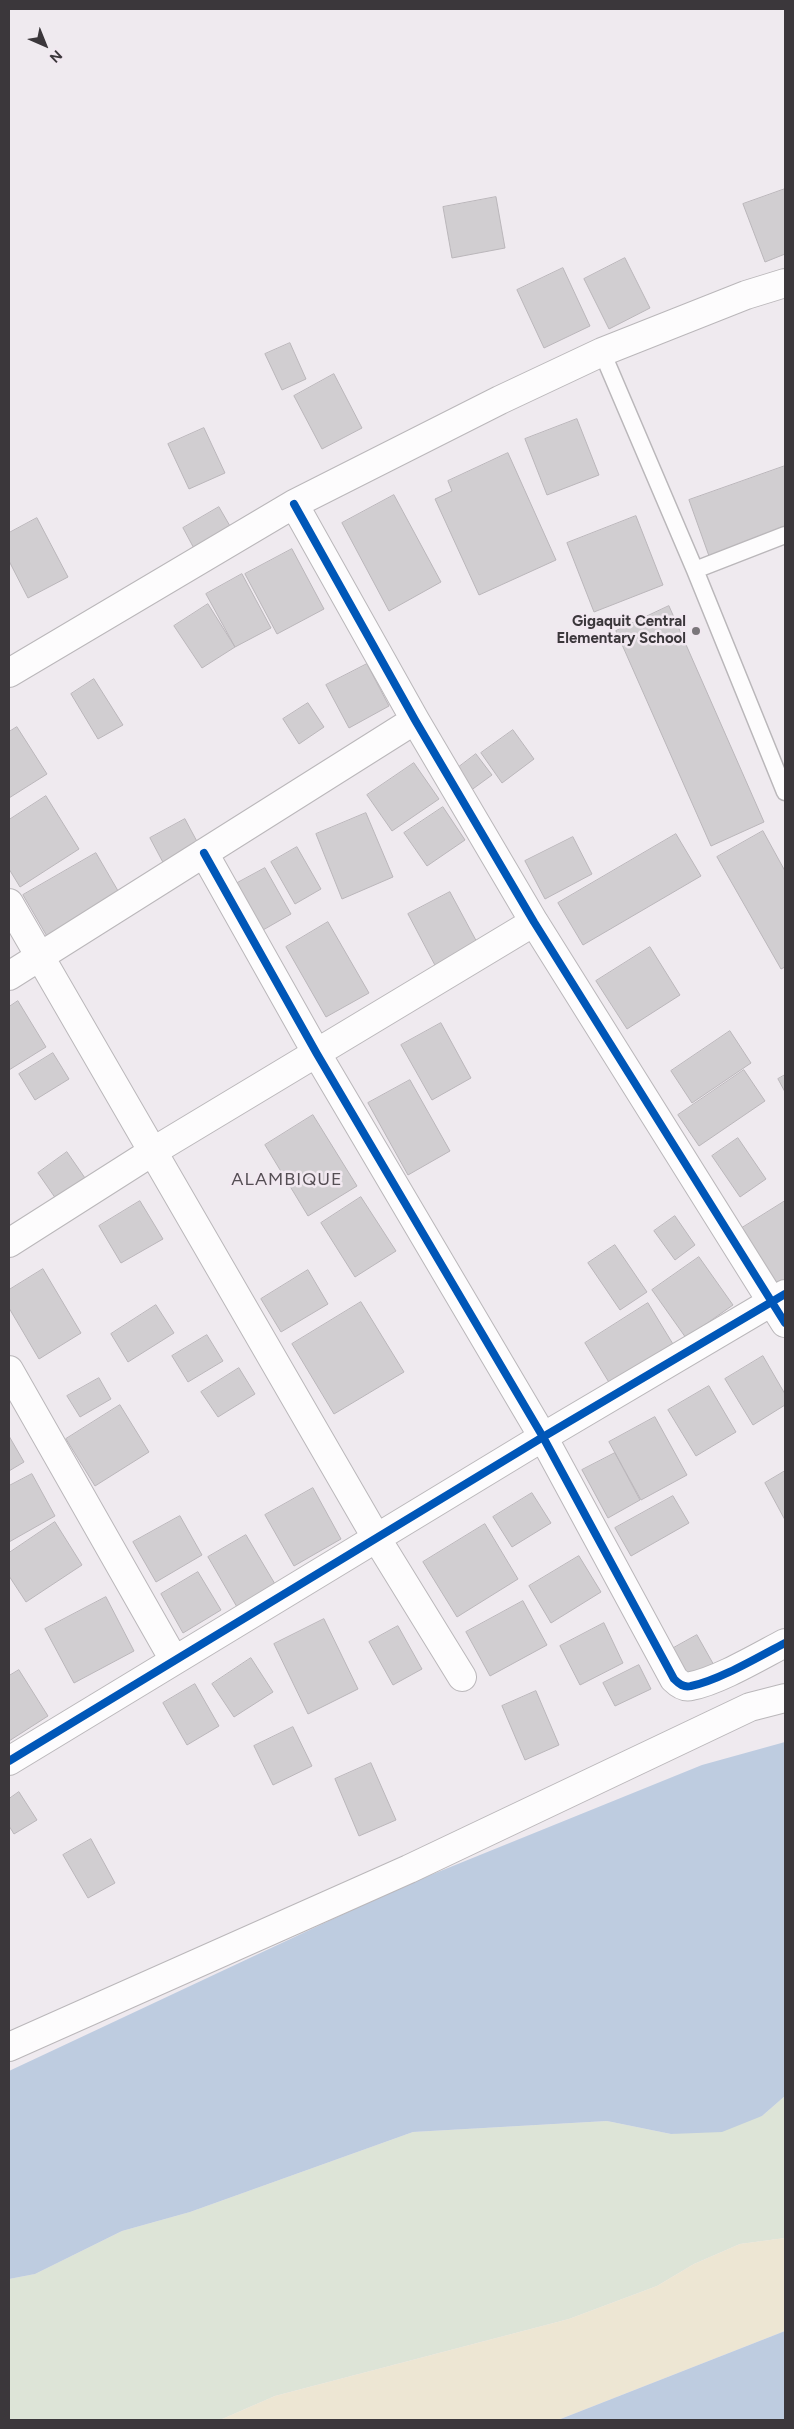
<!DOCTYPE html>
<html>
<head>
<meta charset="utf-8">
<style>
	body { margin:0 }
	#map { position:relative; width:794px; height:2429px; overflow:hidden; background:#efeaef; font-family:Figtree,sans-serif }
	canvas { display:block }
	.frame { position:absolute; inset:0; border:10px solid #3b373b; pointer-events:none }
	.north { position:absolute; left:20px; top:20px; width:50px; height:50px; -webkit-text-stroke:4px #f1e8f0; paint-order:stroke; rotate:136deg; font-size:14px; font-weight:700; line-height:20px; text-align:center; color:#3b373b }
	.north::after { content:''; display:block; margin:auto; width:18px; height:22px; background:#3b373b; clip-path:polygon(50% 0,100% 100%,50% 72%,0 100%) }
</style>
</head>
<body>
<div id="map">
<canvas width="794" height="2429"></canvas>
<div class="frame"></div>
<div class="north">N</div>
</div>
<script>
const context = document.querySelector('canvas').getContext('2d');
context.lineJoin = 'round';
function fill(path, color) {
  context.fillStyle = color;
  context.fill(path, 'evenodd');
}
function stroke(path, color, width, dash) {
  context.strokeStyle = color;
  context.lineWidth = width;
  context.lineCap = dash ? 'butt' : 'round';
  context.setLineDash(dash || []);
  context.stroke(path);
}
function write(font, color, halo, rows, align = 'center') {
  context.font = font + ' Figtree,sans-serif';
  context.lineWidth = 5;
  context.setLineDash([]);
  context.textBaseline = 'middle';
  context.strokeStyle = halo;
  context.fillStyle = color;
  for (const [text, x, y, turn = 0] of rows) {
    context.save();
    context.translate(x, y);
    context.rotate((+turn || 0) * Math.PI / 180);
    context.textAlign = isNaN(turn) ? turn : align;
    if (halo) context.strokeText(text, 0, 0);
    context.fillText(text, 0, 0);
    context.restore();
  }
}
fill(new Path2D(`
	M785,2096V2238L740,2244L694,2264L657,2286L569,2319L275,2396L220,2420H9V2279L35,2274L122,2231L190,2212L413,2132L607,2121L671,2134L762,2116Z`), '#dde4d7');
fill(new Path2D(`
	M785,2238V2331L558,2420H220L275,2396L569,2319L657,2286L694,2264L740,2244Z`), '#ede6d3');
fill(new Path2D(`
	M785,1742V2096L762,2116L722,2132L671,2134L607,2121L413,2132L190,2212L122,2231L35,2274L9,2279V2071L401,1887L702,1765Z
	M785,2331V2420H558Z`), '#becce0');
const building = new Path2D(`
	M785,189V254L765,262L743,204Z
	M496,197L505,248L452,258L443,207Z
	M625,258L650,308L609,329L584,279Z
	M563,268L590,326L544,348L517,290Z
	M290,343L306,379L282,390L265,354Z
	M334,374L362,428L322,449L294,396Z
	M577,419L599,475L547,495L525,439Z
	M204,428L225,473L189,489L168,444Z
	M508,453L556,560L479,595L435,499L452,491L448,481Z
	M785,466V529L709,556L689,500Z
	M394,495L441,582L389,611L342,523Z
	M219,507L234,533L197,554L183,528Z
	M636,516L663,585L594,612L567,543Z
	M37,518L68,577L28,598L9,561V533Z
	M292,549L324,609L277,634L245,574Z
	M242,574L271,628L235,647L206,594Z
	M208,604L235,647L202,668L174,626Z
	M669,606L764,822L711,846L616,631Z
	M367,664L389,706L349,728L326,685Z
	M94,679L123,725L98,739L71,694Z
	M308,703L324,727L299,744L283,719Z
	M17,727L47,774L9,798V732Z
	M513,730L534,759L502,783L481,753Z
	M476,754L492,775L470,791L455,770Z
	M414,763L439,799L392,831L367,795Z
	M46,796L79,849L20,887L9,869V820Z
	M443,807L465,840L427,866L404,833Z
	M366,813L393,877L342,899L316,834Z
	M185,819L201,849L166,868L150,838Z
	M763,831L785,871V967L781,969L717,857Z
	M676,834L701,876L583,945L558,903Z
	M573,837L592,874L545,899L525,861Z
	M297,847L321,889L295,904L271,862Z
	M96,853L121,896L48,938L23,895Z
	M265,868L291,914L256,934L230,887Z
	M450,892L479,946L437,969L408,914Z
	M328,922L369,993L326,1017L286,947Z
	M650,947L680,995L627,1029L596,981Z
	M18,1001L46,1047L9,1070V1007Z
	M441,1023L471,1078L432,1100L401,1045Z
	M730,1031L751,1063L692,1103L671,1071Z
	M53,1053L69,1079L35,1100L19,1074Z
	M744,1070L765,1101L699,1146L678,1115Z
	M785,1075V1092L778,1079Z
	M410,1080L450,1151L408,1175L368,1103Z
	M313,1115L357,1186L308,1216L265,1145Z
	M738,1138L766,1179L740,1197L712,1156Z
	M67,1152L85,1178L56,1199L38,1173Z
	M361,1197L396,1251L355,1277L321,1223Z
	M140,1201L163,1239L121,1263L99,1226Z
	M785,1201V1283L778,1287L742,1228Z
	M675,1216L695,1245L675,1260L654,1231Z
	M615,1245L647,1292L620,1310L588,1263Z
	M699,1257L733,1305L686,1338L652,1290Z
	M43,1269L81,1333L39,1359L9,1308V1290Z
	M308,1270L328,1304L281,1332L261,1299Z
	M361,1302L404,1372L334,1414L292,1344Z
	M648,1303L676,1349L613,1389L585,1343Z
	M156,1305L174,1333L128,1362L111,1334Z
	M207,1335L223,1361L188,1382L172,1356Z
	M763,1356L785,1394V1405L753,1425L725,1379Z
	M239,1368L255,1394L218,1417L201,1392Z
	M99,1378L111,1399L80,1417L67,1396Z
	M709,1386L736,1432L696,1456L668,1410Z
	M120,1405L149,1452L95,1486L66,1439Z
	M655,1417L687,1475L641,1500L609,1442Z
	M9,1436L24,1462L9,1471Z
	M615,1453L640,1500L608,1518L582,1470Z
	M785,1471V1520L765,1483Z
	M32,1474L55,1516L9,1542V1486Z
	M313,1488L341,1539L294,1566L265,1515Z
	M532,1493L551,1523L512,1547L493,1517Z
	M673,1496L689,1523L631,1556L615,1528Z
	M180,1516L202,1555L156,1582L133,1542Z
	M55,1522L82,1565L26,1602L9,1576V1553Z
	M485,1524L518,1579L457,1617L423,1562Z
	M246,1535L275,1584L237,1607L208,1557Z
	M579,1556L601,1592L551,1623L529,1586Z
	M198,1572L221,1610L183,1633L161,1594Z
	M106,1597L134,1651L74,1683L45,1629Z
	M523,1601L547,1645L490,1676L466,1632Z
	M324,1619L358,1689L308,1714L274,1644Z
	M604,1623L623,1663L580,1685L560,1646Z
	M398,1626L422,1669L393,1685L369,1642Z
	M697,1635L715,1667L688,1682L670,1650Z
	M251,1658L273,1692L234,1717L212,1684Z
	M639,1665L651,1689L615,1706L603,1683Z
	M19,1670L48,1716L9,1741V1676Z
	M195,1684L219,1726L187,1745L163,1703Z
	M536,1691L559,1745L525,1760L502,1706Z
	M293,1727L312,1766L273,1785L254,1746Z
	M371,1763L396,1820L359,1836L335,1779Z
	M19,1792L37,1820L14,1834L9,1826V1799Z
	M91,1839L115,1883L88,1898L63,1855Z`);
fill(building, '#d1ced1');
stroke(building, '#bab6ba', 1);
const lane = new Path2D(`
	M602,352L695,570L785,792
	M695,570L785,535`);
const street = new Path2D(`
	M294,504L415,720L534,922L785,1323
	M9,673L294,504L500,400L602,352L746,295L785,283
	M204,853L317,1054L543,1437L674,1679C679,1684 684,1688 691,1686C718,1681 760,1656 785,1643
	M9,903L377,1539L462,1677
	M9,976L415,720
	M9,1243L152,1152L534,922
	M9,1370L174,1660
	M9,1761L543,1437L785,1294
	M9,2047L409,1869L750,1707L785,1698`);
stroke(lane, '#bab7ba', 19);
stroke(street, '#bab7ba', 30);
stroke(lane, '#fdfcfd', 16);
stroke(street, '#fdfcfd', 28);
stroke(new Path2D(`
	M294,504L415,720L534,922L785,1323
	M204,853L317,1054L543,1437L674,1679C679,1684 684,1688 691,1686C718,1681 760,1656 785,1643
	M9,1761L543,1437L785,1294`), '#0057b8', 8);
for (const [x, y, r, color] of [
	[696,631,5,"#7a767a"]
]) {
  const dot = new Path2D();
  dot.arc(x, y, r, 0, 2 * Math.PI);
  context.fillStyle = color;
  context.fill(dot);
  stroke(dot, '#f1e8f0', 2);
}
write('bold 15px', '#3b373b', '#f1e8f0', [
	["Gigaquit Central",686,622],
	["Elementary School",686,639]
], 'right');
context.letterSpacing = '1px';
write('18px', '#554e54', '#f1e8f0', [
	["ALAMBIQUE",287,1180]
]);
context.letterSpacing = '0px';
</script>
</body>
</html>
